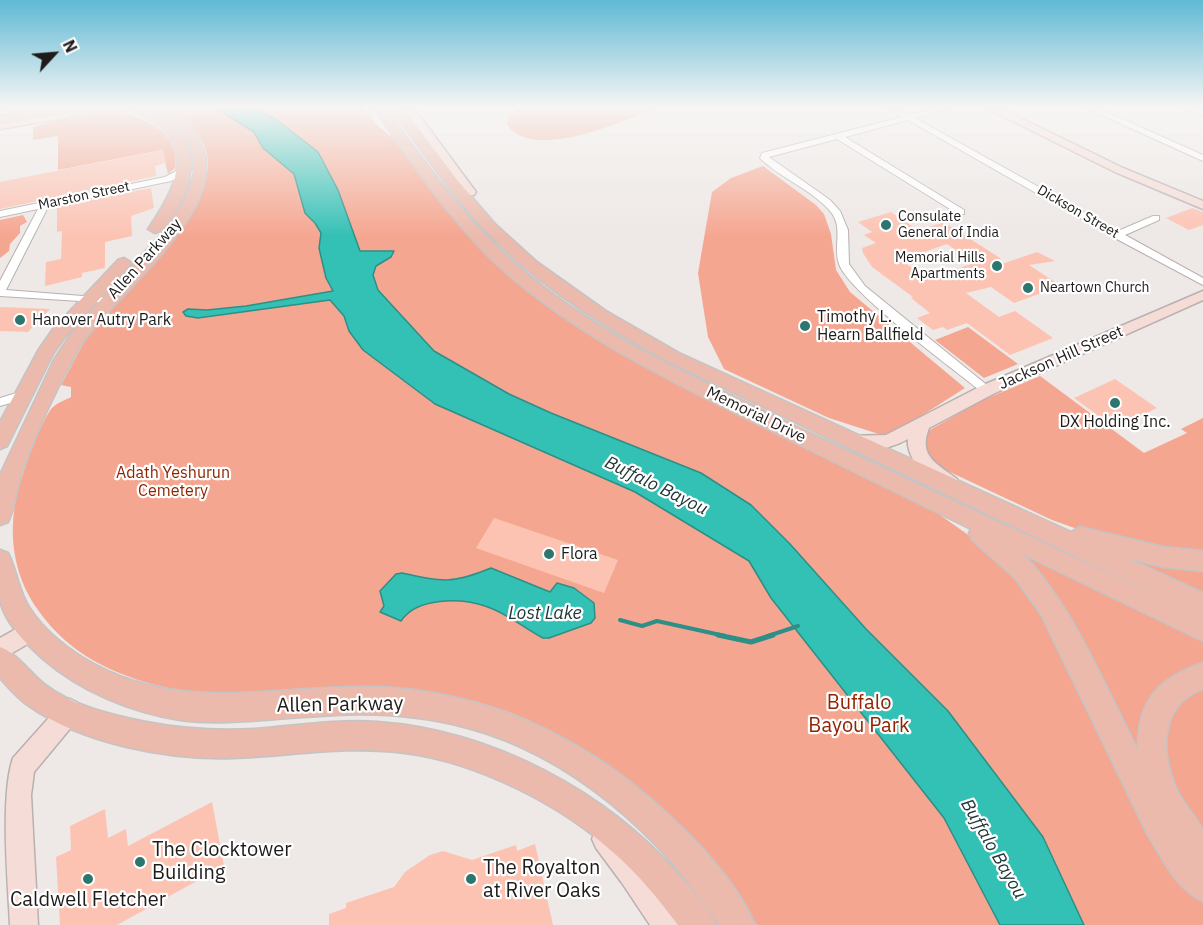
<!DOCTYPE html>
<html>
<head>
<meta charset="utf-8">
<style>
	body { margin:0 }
	#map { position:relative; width:1203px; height:925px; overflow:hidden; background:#eee8e6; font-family:"IBM Plex Sans",sans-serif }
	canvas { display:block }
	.north { position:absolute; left:24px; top:24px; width:60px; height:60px; -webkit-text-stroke:4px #fff; paint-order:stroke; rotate:64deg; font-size:16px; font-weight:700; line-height:24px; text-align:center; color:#1e1c1b }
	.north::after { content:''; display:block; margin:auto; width:21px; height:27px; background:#1e1c1b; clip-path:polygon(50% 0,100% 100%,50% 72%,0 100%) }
</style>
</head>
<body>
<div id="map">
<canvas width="1203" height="925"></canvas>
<div class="north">N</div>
</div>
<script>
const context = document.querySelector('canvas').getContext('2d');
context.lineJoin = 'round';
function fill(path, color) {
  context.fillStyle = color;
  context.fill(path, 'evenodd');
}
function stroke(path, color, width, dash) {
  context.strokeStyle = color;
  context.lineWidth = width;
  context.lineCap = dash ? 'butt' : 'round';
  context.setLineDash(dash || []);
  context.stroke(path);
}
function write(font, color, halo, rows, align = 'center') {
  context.font = font + ' "IBM Plex Sans",sans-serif';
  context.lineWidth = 4.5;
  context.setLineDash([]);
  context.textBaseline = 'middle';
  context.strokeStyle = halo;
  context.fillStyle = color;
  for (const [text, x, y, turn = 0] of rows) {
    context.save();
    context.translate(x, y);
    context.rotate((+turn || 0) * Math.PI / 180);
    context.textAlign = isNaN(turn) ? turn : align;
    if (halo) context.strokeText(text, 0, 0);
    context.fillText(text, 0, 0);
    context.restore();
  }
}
fill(new Path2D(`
	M107,107C119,107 123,112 134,116C158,124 179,139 175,168L168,174L162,150L58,170V136L33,140V127Z
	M166,107H363L378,126L402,145L452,216L483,251L508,274L567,319L653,371L930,508L984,546L1029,590L1190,890L1203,903V925H757C700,838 624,762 528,720C486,701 438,691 393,688C375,687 357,690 339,691C264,694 193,703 122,674C88,661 59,640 38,610C12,574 7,529 19,487C23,471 42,419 52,408C57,403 65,400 71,397V387L61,385L89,333C108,311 128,289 147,268C192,218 248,154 166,107Z
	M519,107H661C626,119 535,163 507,125L508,117Z
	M763,166L816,205L824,214L831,234L836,270L850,292L965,388L888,437L829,418L724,369L708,337L698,273L712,192L731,178Z
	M23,215L27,222L20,226V233L10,244L9,251L0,258V220Z
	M968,327L1018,364L984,378L935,340Z
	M1040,376L1144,453L1187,433L1181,429L1203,418V557L1094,535L1052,520L935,465L930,459L922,439L928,431L983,400Z
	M1098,546L1203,568V594Z
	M1025,555L1203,637V667C1141,678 1148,710 1143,762L1020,556Z
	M1203,683V845L1165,777V716Z`), '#f5a690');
const water = new Path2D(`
	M214,107H251L277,120L318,152L338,190L360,251H394L391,257L376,266L373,275L378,290L434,351L509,394L551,413L701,473L751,505L790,544L866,629L948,711L1043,837L1084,925H1000L944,818L771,598L749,561L635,492L435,404L363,350L349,331L344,316L330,300L198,318L186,316L183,312L188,309L207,310L246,306L333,291L326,278L319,248L321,233L315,223L305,213L294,174L263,148L254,132Z
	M491,568L550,592L557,583L574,588L594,603L595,618L591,623L549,638H543C524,628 505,612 485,606C461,598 417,597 401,621L380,612L384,606L380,591L396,574L402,573C441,582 453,584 491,568Z`);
fill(water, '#33c0b5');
stroke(water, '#2d8f87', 1.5);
stroke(new Path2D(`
	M620,620L642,626L657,621L725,636
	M768,636L798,626`), '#2d8f87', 4);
stroke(new Path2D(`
	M718,635L751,642L773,635`), '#2d8f87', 5);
fill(new Path2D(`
	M163,150L166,163L155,166L156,176L0,209V182Z
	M151,188L154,208L131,216L132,236L105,242V268L82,273V277L45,286L46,262L61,259L62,231L57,232V207Z
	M1192,208L1203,212V225L1189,230L1166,218Z
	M891,212L918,230L942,223L950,226L1000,258L1002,264L1037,252L1055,261L1029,265L1061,286L1014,303L991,287L966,293L999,317L1015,311L1053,338L1010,355L967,323L947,330L943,327L933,330L917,318L930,313L911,298L913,297L872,267L863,253L862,248L876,243L864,235L872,232L858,222ZM947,244L974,263L927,279L901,260Z
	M0,307L50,309L28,332L0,331Z
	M1115,379L1157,408L1115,428L1074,398Z
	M494,518L618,560L604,593L476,548Z
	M212,802L224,866L117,925H60L56,857L71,850L70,826L105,809L108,838L126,829L128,846Z
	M535,844L553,925H329V914L346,908V903L394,887L405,872L430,855L443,851L472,860L516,845L517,851Z`), '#fcc3b3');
const street = new Path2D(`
	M886,107H896L910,115L939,107H953L915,118L1118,231L1153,216H1159V220L1125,235L1203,278V285L1113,237L908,120L845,137L964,210V214H958L837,139L769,157L830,200L840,211L848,230L849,264L865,286L993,390L987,394L983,393C955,370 848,292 839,264C833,246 844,227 830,211C811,189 780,178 760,158L762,153L902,117Z
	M1084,107H1095L1203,155V161Z
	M1182,107H1193L1203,111V116Z
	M184,167L187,168V172L171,181L48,207L6,290L108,298L112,299V303L0,296V281L38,209L0,217V211L165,177Z
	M23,391L29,395L27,398L0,406V398Z`);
const secondary = new Path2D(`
	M8,107H30L0,115V109Z
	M79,107H95L64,118L0,129V123Z
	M403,107H413L476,192L474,195H466Z
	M984,107H998L1123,168L1203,201V209L1115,172Z
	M1203,291V300L993,394L929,428C918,456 936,463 957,479L959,484L957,489C936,496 905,459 908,439C889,450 867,452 846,446L843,441L846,436L886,435L981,386Z
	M30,621L38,624L41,631L38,638L0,660V638Z
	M70,699L78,703L82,711L78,719L34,772L31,795L38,925H10C8,882 0,796 13,758L62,703Z
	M605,826C626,834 672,903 681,925H650L622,883L596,848L592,839L596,830Z`);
const primary = new Path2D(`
	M59,107H105L75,116L69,113L0,125V117Z
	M129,107C160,107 192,132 191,165C190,183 183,199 174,214C169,221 164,231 155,233L148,229C168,200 195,158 161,127C152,119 138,116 129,107Z
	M151,107C173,107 183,116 195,133C246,203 109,296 78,350C57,387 35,435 21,474C16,490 15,508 8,522L0,525V475L55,358L75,328L165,230L183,203L194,174L192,147L176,124Z
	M373,107H385C426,164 466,221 519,267C598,336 699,379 793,425C919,485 1045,544 1171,602L667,361C610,329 552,295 505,250C460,208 426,157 390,107H402L458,181L495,224L537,262L606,311L679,353L1071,532L1080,527L1163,547L1203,551V571L1163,567L1127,558L1203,593V616L1198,614L1203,617V641L1023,554C1072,605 1106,688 1138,751C1137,701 1157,679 1203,663V689C1157,705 1160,759 1180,796C1186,807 1198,819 1203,831C1203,840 1203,888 1203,901C1177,890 1162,858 1148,835L1041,614L1015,578L972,540L969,533L971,529C896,492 821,456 747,419C657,374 563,328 490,258C445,213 409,159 373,107Z
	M124,258L132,263L65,337L53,354L7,446L0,449V422L39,349L53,329L118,260Z
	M0,550L8,553C17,571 18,590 29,607C42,628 64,646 85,659C186,719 287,680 395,688C491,696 580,737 652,800C690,834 734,876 755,925H719C661,836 572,756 468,728C420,715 370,712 320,716C274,718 226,726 180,720C130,712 80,691 42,658C26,644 4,621 0,600C0,584 0,566 0,550Z
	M0,647C18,654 29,672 44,684C72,706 112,715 146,722C182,729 218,731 255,729C295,726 336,719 377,722C491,730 607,791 681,877C694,892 708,907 716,925H678C659,900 639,875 615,854C562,805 477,762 405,753C347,745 291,756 233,758C168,760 83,744 29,706C18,699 9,688 0,678Z`);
stroke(street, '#b8b1b0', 2);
stroke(secondary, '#b8b1b0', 3);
stroke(primary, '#c4c4c4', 3);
fill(street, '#fff');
fill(secondary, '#f5dcd6');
fill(primary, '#ebbaad');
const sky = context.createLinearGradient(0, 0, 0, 237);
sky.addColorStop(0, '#5fb9d4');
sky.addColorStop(0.45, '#f7f5f4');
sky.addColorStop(1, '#f7f5f400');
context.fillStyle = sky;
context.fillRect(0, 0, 1203, 237);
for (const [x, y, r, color] of [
	[886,225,6,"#2d756f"],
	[997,266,6,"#2d756f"],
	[1028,288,6,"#2d756f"],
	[20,320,6,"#2d756f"],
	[805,326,6,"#2d756f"],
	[1115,403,6,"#2d756f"],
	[549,554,6,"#2d756f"],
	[140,862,6,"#2d756f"],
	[88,879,6,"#2d756f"],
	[471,879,6,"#2d756f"]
]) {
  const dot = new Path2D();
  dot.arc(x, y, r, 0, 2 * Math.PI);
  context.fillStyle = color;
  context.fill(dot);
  stroke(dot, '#fff', 2);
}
write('14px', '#1e1c1b', '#fff', [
	["Marston Street",84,196,-12],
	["Dickson Street",1078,212,30]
]);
write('14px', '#1e1c1b', '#fff', [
	["Consulate",898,217],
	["General of India",898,233],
	["Memorial Hills",985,258,"right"],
	["Apartments",985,274,"right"],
	["Neartown Church",1040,288]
], 'left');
write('16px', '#1e1c1b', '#fff', [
	["Allen Parkway",145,259,-48],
	["Jackson Hill Street",1061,358,-24],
	["Memorial Drive",756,415,26]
]);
write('16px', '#1e1c1b', '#fff', [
	["Timothy L.",817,317],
	["Hearn Ballfield",817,335],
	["Hanover Autry Park",32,320],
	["DX Holding Inc.",1115,422,"center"],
	["Flora",561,554]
], 'left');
write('16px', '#8f2502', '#fff', [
	["Adath Yeshurun",173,473],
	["Cemetery",173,491]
]);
write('italic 18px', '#203735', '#fff', [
	["Buffalo Bayou",656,486,26],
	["Lost Lake",545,614],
	["Buffalo Bayou",993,849,60]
]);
write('20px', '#8f2502', '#fff', [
	["Buffalo",859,703],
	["Bayou Park",859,726]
]);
write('20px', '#1e1c1b', '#fff', [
	["Allen Parkway",340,705,-1]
]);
write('20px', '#1e1c1b', '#fff', [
	["The Clocktower",152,850],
	["Building",152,873],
	["The Royalton",483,868],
	["at River Oaks",483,891],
	["Caldwell Fletcher",88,900,"center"]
], 'left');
</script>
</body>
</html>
